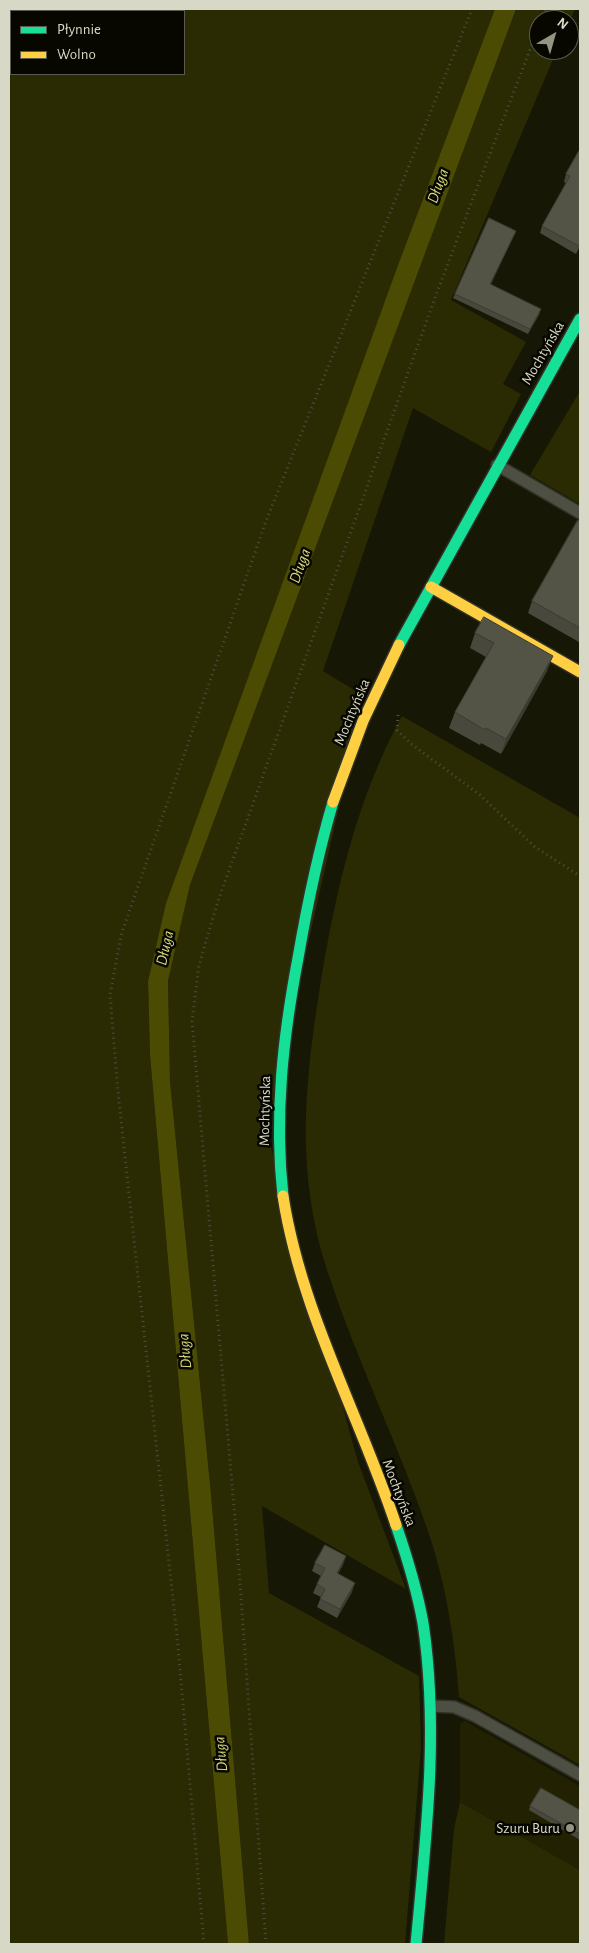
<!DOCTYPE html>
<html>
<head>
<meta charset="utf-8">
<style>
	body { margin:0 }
	#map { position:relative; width:589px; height:1953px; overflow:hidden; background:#171706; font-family:"Alegreya Sans",sans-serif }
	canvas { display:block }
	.frame { position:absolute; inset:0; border:10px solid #d7d8c6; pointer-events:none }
	.legend { position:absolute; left:10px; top:10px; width:175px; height:65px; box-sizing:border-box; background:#070700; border:1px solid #5a5b4f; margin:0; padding:6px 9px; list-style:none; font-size:15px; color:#d7d8c6 }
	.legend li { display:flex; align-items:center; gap:10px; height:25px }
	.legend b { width:25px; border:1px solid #5a5b4f }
	.north { position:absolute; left:529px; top:10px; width:50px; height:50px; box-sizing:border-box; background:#070700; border:1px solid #5a5b4f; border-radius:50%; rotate:38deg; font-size:14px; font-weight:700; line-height:20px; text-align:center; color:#d7d8c6 }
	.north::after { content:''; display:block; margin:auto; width:18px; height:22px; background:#949483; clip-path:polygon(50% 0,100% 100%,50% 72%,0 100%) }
</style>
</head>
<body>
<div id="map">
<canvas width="589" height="1953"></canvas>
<div class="frame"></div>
<ul class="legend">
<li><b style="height:6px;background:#16e098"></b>Płynnie</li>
<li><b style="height:6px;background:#ffcf43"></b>Wolno</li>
</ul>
<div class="north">N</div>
</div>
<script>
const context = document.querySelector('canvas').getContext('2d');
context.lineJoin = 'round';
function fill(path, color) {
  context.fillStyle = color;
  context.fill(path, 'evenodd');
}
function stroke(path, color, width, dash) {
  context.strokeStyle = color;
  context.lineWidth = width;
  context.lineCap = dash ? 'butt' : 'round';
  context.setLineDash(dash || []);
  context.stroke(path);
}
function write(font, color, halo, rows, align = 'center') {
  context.font = font + ' "Alegreya Sans",sans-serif';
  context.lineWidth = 5;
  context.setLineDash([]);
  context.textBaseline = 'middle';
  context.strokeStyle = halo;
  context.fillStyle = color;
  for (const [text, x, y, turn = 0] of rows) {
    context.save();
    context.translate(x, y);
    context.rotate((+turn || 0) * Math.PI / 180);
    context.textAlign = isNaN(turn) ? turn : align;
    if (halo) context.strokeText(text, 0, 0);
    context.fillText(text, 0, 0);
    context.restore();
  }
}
fill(new Path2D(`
	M465,1721L580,1786V1870L460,1802V1724Z`), '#222101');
fill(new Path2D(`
	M9,9H495L398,265L166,903L148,981L150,1055L228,1944H9ZM11,11H184V74H11Z
	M516,9H575L569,22V20H539V50H557L451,300L526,342L503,384L521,394L491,452L413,408L323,671L364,696L266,1130L358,1462L406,1589L262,1506L269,1593L419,1676L421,1748L405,1944H249L211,1494L170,1081L168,981L190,885Z
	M580,391V504L530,475Z
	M402,716L580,818V1765L459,1697C455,1642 446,1583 428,1531C398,1444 357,1361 328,1273C294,1170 305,1079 322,974C337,886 358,796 402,716Z
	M460,1802L580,1870V1944H444L454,1829Z`), '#2b2b03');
fill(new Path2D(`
	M495,9H516L190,885L168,981L170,1081L211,1494L249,1944H228L150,1055L148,981L166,903L398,265Z`), '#4b4b03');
const lane = new Path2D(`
	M497,465L580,513
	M431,1706L454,1707L475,1716L580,1775`);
const fast = new Path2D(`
	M399,645L580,319
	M283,1196C274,1116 283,1037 298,958C307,906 318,853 333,802
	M396,1525C407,1557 417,1590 423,1623C439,1730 426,1837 416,1944`);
const slow = new Path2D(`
	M431,587L580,672
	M333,802L363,721L399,645
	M283,1196C301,1312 359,1414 396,1525`);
stroke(lane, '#313227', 14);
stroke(fast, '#313227', 14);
stroke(slow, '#313227', 14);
stroke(new Path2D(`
	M541,20L546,9
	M398,715L397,730L410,743L480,795L535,847L580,876
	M204,1944L177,1636L118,1092L110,995L121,935L266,521L472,9
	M266,1944L237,1542L192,1021L199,965L218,901L436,295L539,26`), '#4e4e43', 3, [1, 4]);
stroke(lane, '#4e4f43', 11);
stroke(fast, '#16e098', 11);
stroke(slow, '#ffcf43', 11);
fill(new Path2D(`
	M580,149V246L576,254L540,233L542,226L566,183L564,182L566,174Z
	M516,231L491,284L540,313L528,334L453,298L455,294Z
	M580,522V641L579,642L528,613L532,601Z
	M475,633L547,671L501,754L481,743L480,745L449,728L455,712L486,657L470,648Z
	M315,1563L343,1565L338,1573L352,1592L337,1618L317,1607L321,1597L313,1593L317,1584L321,1576L312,1571Z
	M530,1806L580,1810V1840L529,1810Z`), '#48483c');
fill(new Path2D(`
	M553,656L547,671L501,754L506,739Z
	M346,1556L343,1565L334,1581L337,1573Z
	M355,1583L352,1592L337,1618L340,1609Z`), '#3b3b31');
const building = new Path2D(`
	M580,149V244L579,246L542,226L570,176L566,174Z
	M489,218L516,231L490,284L541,309L530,329L455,294Z
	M578,520L580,522V628L532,601Z
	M484,617L553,656L506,739L486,728L485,730L455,712L494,643L475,633Z
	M325,1545L346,1556L337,1573L355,1583L340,1609L320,1599L325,1589L317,1584L325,1568L315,1563Z
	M541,1788L580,1810V1834L530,1806Z`);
fill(building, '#545446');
stroke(building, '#3b3b31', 1);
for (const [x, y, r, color] of [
	[570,1828,5,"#949483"]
]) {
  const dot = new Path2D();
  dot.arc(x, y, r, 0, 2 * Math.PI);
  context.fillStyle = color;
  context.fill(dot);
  stroke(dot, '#070700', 2);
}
write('15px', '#d7d8c6', '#070700', [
	["Mochtyńska",543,353,-60],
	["Mochtyńska",352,712,-67],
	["Mochtyńska",265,1111,-89],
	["Mochtyńska",399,1493,69]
]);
write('15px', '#d7d8c6', '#070700', [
	["Szuru Buru",560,1828]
], 'right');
write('italic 16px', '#d7d979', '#070700', [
	["Długa",438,186,-70],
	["Długa",300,566,-70],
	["Długa",165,948,-77],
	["Długa",185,1351,-95],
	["Długa",221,1754,-95]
]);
</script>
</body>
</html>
